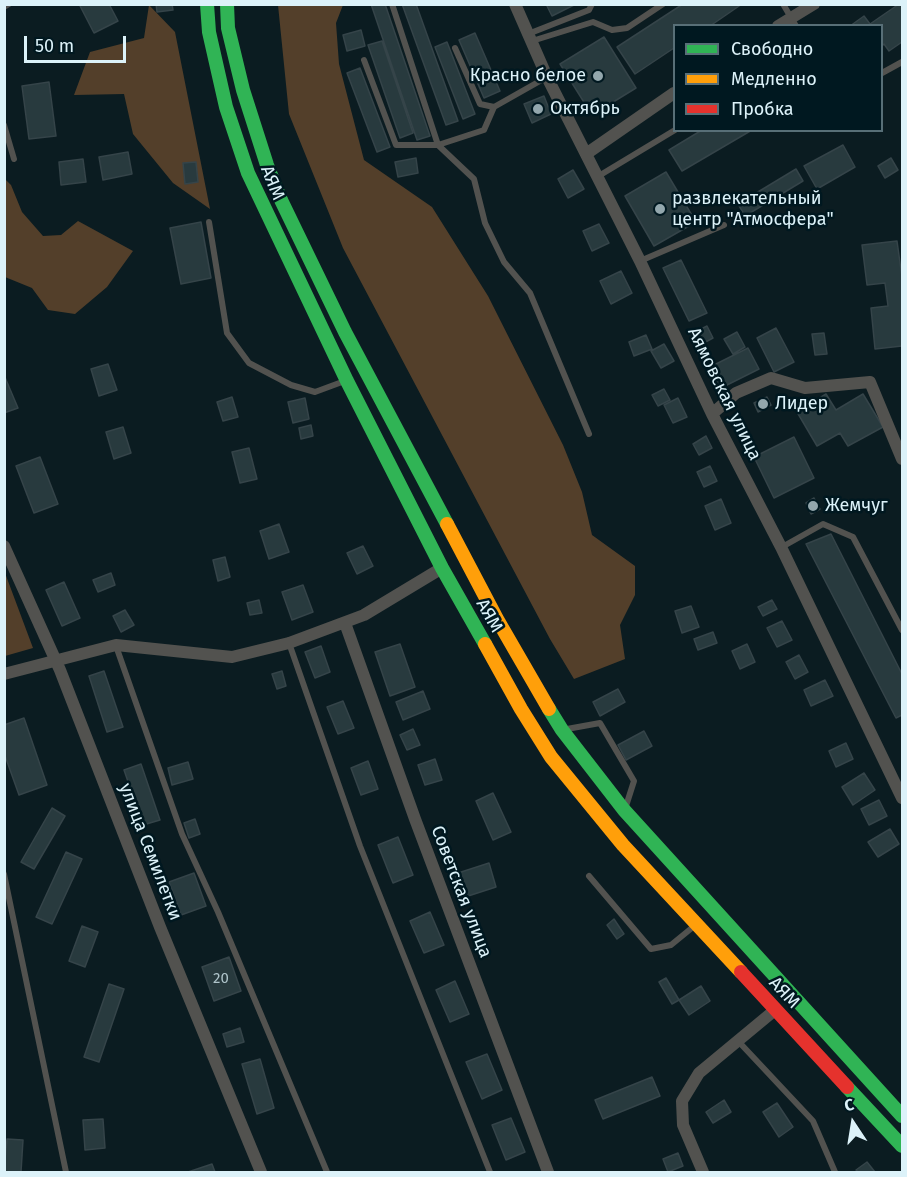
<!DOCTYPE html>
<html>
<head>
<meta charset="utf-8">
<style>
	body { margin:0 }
	#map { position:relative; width:907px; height:1177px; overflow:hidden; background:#0b1c21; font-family:"Fira Sans",sans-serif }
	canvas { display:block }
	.frame { position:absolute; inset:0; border:6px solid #dcf2f9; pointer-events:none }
	.legend { position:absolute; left:673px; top:24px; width:210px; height:108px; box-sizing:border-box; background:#001820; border:2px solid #586f77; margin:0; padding:8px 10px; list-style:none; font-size:18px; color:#dcf2f9 }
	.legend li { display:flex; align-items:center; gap:12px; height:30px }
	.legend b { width:30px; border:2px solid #586f77 }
	.north { position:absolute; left:823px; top:1093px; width:60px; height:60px; -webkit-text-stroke:4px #001820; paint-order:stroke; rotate:348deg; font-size:16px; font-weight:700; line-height:24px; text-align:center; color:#dcf2f9 }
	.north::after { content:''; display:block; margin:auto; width:21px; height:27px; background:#dcf2f9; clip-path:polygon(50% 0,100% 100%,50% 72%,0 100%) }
	.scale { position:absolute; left:24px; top:36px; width:102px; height:27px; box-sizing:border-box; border:3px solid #dcf2f9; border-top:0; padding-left:8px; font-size:18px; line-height:21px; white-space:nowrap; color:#dcf2f9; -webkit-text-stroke:4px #001820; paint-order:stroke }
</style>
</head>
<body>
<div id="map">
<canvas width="907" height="1177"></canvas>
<div class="frame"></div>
<ul class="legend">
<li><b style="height:8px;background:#30b455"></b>Свободно</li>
<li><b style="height:8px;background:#ff9f0a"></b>Медленно</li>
<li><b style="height:8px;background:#e5322d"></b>Пробка</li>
</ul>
<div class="north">С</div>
<div class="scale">50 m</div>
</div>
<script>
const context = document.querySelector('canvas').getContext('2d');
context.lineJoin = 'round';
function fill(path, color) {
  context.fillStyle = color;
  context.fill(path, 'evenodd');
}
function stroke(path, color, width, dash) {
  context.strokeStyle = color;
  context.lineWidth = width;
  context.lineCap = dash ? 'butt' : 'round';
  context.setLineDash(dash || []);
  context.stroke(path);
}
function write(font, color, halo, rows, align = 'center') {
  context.font = font + ' "Fira Sans",sans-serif';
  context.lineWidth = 5;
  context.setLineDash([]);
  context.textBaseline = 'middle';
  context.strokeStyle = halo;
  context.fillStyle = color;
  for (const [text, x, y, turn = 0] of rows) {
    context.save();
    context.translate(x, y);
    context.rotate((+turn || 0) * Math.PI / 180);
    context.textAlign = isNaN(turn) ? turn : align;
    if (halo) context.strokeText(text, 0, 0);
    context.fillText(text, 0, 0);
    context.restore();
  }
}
fill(new Path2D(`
	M149,5L175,32L210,209L173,183L133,134L124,94L74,95L90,52L144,38Z
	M278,5H343L336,23L339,64L364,160L432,207L488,296L563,445L582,492L592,535L635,566V595L620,625L625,659L574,679L550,639L343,248L289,114Z
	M5,179L11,185L22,212L43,236L61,235L78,221L133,251L107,287L75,314L48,310L32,288L5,277Z
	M5,573L33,648L5,656H4Z`), '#533f2a');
const building = new Path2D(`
	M79,4H109L118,21L94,33Z
	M156,4H172L173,10L157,12Z
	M371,4H385L430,136L417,140Z
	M402,4H416L458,121L446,125Z
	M546,4H576L552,16Z
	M683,4H742L710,26H674V48L635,74L617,47Z
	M899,4H902V42L889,51L884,44L882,46V26H850L864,16L870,24Z
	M361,30L365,46L347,51L343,35Z
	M475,33L500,91L484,98L459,40Z
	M604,37L636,88L592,115L560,64Z
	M382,41L413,133L400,138L368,45Z
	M447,42L475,114L463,119L435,47Z
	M360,68L390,147L377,152L347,73Z
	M49,82L56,136L29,139L22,86Z
	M544,96L551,114L532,123L524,104Z
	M702,130H752L682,171L669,150Z
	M843,145L855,167L817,189L804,166Z
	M128,152L132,174L103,180L99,157Z
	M416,158L418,173L398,177L395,162Z
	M891,158L898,170L885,178L878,166Z
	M83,159L86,182L61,185L59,162Z
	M196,162L198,182L185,184L183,163Z
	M796,169L803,181L745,216L738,204Z
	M573,170L584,189L568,198L558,179Z
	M666,172L696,222L654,246L625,196Z
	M201,222L211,278L181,284L170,228Z
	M599,224L609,243L592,251L583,231Z
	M897,241L902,277V346L875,349L871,308L888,306L885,283L867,285L862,245Z
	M681,260L707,313L689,321L663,268Z
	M621,271L632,293L611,304L600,281Z
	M707,326L713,338L700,345L693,333Z
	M776,328L794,362L774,372L757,338Z
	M737,332L745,347L733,354L724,339Z
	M824,333L827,354L815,355L812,334Z
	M646,335L652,349L634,356L629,342Z
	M664,344L674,361L661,368L651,351Z
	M748,348L759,369L717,390L706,369Z
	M108,364L117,390L99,396L91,369Z
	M4,375L18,408L4,413Z
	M664,389L670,400L658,406L652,395Z
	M826,394L836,410L863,394L883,427L848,446L840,433L817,446L797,412Z
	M232,397L238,417L223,421L217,402Z
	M767,397L771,405L758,412L754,403Z
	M305,398L309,419L293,423L288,402Z
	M678,398L687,417L673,423L664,405Z
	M311,425L313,436L301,439L299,428Z
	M123,427L131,453L114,459L106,432Z
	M706,436L712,448L699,455L693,444Z
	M794,437L814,478L774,498L754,457Z
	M249,448L257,479L240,483L232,452Z
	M40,457L58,504L34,513L16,466Z
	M710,466L717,481L704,487L697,472Z
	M814,498L820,509L811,514L806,503Z
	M721,499L731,523L715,530L705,506Z
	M279,524L289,552L269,559L260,531Z
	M831,534L902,674V715L896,718L806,544Z
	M363,546L373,566L357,574L347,553Z
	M225,557L230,577L218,581L213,560Z
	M111,573L115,585L98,592L93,580Z
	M64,582L80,618L62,626L46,590Z
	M303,585L313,612L292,620L282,592Z
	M259,600L262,613L250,615L247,603Z
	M772,600L777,609L763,616L758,607Z
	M691,606L699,627L682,633L675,611Z
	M125,610L134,625L121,632L113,616Z
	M782,621L792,640L777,647L767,628Z
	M713,632L717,643L698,650L694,639Z
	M400,644L415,687L390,696L375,652Z
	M747,644L755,662L740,669L732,651Z
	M321,646L330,672L315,678L305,652Z
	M799,655L808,672L795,679L786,662Z
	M104,671L123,727L107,732L89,676Z
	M282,671L286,686L277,689L272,674Z
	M825,680L833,696L811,706L804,690Z
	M618,689L625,702L600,716L593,702Z
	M423,691L430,709L403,720L396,702Z
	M343,701L354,728L338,734L327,707Z
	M24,718L47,785L19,795L4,753V725Z
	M413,729L420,745L407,750L400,735Z
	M644,731L652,746L626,760L618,745Z
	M846,743L853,759L836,767L829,751Z
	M435,759L442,780L425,785L418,765Z
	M368,761L378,789L361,795L351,768Z
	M188,762L193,779L172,785L168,768Z
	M141,764L160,820L143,825L124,770Z
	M864,773L875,790L853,805L842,787Z
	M493,793L511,832L493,840L476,801Z
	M879,800L887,816L869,825L861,809Z
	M52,808L65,816L34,869L21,862Z
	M195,819L200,834L189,838L184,823Z
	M890,829L899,844L878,857L868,842Z
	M398,837L413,875L393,883L378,845Z
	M66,852L82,859L52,924L36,917Z
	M489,863L496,887L462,898L455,874Z
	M194,873L206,906L181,915L169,882Z
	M430,912L444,945L424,953L410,921Z
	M614,919L624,934L617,939L607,925Z
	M82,926L98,932L85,967L69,961Z
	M229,957L241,991L214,1001L202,967Z
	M666,978L679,1000L672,1004L659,982Z
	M455,981L469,1014L450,1022L436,990Z
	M109,984L124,989L99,1062L84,1057Z
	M701,986L710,1001L689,1015L679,1000Z
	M240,1028L244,1042L227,1047L223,1034Z
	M487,1054L502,1090L482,1099L466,1062Z
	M260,1059L274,1108L257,1114L242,1064Z
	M652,1077L660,1096L603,1119L595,1100Z
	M724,1100L731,1112L713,1123L706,1112Z
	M777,1103L793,1127L779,1137L763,1112Z
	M511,1118L525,1152L506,1160L492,1125Z
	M103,1119L105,1148L85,1150L83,1120Z
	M7,1139L23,1140L21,1172H4Z
	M678,1153L683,1166L668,1172L663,1159Z
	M867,1162L875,1172H858L856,1170Z
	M212,1164L215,1172H188Z`);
fill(building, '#283a3e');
stroke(building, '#354449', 1.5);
stroke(new Path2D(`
	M392,4L438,145L474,179L485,223L504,262L530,293L589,434
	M783,4L796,26
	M4,7L9,4
	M528,34L589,10L592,4
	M532,41L593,22L612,30L627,28L663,4
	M455,48L480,104L494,107
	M364,60L396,145H438L484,130L494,107L547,77
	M882,73L902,62
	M4,125L14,159
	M597,177L675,130
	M209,222L227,333L249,363L291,385L315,392L342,382
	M640,261L724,225
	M782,547L823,524L853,537L902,630
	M289,643L360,846L490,1172
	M116,646L182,834L218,912L327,1172
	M567,729L600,723L634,781L626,806
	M4,874L66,1172
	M589,876L651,949L671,945L693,927
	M739,1042L813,1121L835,1172`), '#52524f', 6);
stroke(new Path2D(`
	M515,4L547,77L640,261L712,414L781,547L902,798
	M778,26L814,4
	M586,154L674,93
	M712,414L736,393L771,378L805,388L870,382L902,459
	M4,546L60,670L160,927L261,1172
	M345,623L415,819L548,1172
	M4,674L116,645L232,657L289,643L364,615L442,568
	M703,1172L683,1125L682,1101L699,1073L775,1010`), '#52524f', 12);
stroke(new Path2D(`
	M207,4L209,32L226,107L248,173L347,381L442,568L485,644
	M227,4L228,28L243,90L267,165L281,200L345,332L447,524
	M549,709L562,730L624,810L902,1116
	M847,1087L902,1146`), '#30b455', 14);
stroke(new Path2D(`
	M447,524L497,619L549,709
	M485,644L521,709L551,757L623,845L741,972`), '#ff9f0a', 14);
stroke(new Path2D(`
	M741,972L847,1087`), '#e5322d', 14);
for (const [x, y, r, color] of [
	[598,76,6,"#93a7ad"],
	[538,109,6,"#93a7ad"],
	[660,209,6,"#93a7ad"],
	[763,404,6,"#93a7ad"],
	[813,506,6,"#93a7ad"]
]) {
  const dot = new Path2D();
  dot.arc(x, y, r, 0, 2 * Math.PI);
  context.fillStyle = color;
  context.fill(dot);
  stroke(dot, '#001820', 2);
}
write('15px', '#afc4ca', null, [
	["20",221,979]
]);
write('18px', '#dcf2f9', '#001820', [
	["Красно белое",586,76,"right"],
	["Октябрь",550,109],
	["развлекательный",672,199],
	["центр \"Атмосфера\"",672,220],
	["Лидер",775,404],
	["Жемчуг",825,506]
], 'left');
write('18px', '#dcf2f9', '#001820', [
	["АЯМ",272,183,68],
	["Аямовская улица",724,394,64],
	["АЯМ",489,616,61],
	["улица Семилетки",150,852,69],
	["Советская улица",461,892,69],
	["АЯМ",784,993,47]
]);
</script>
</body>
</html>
